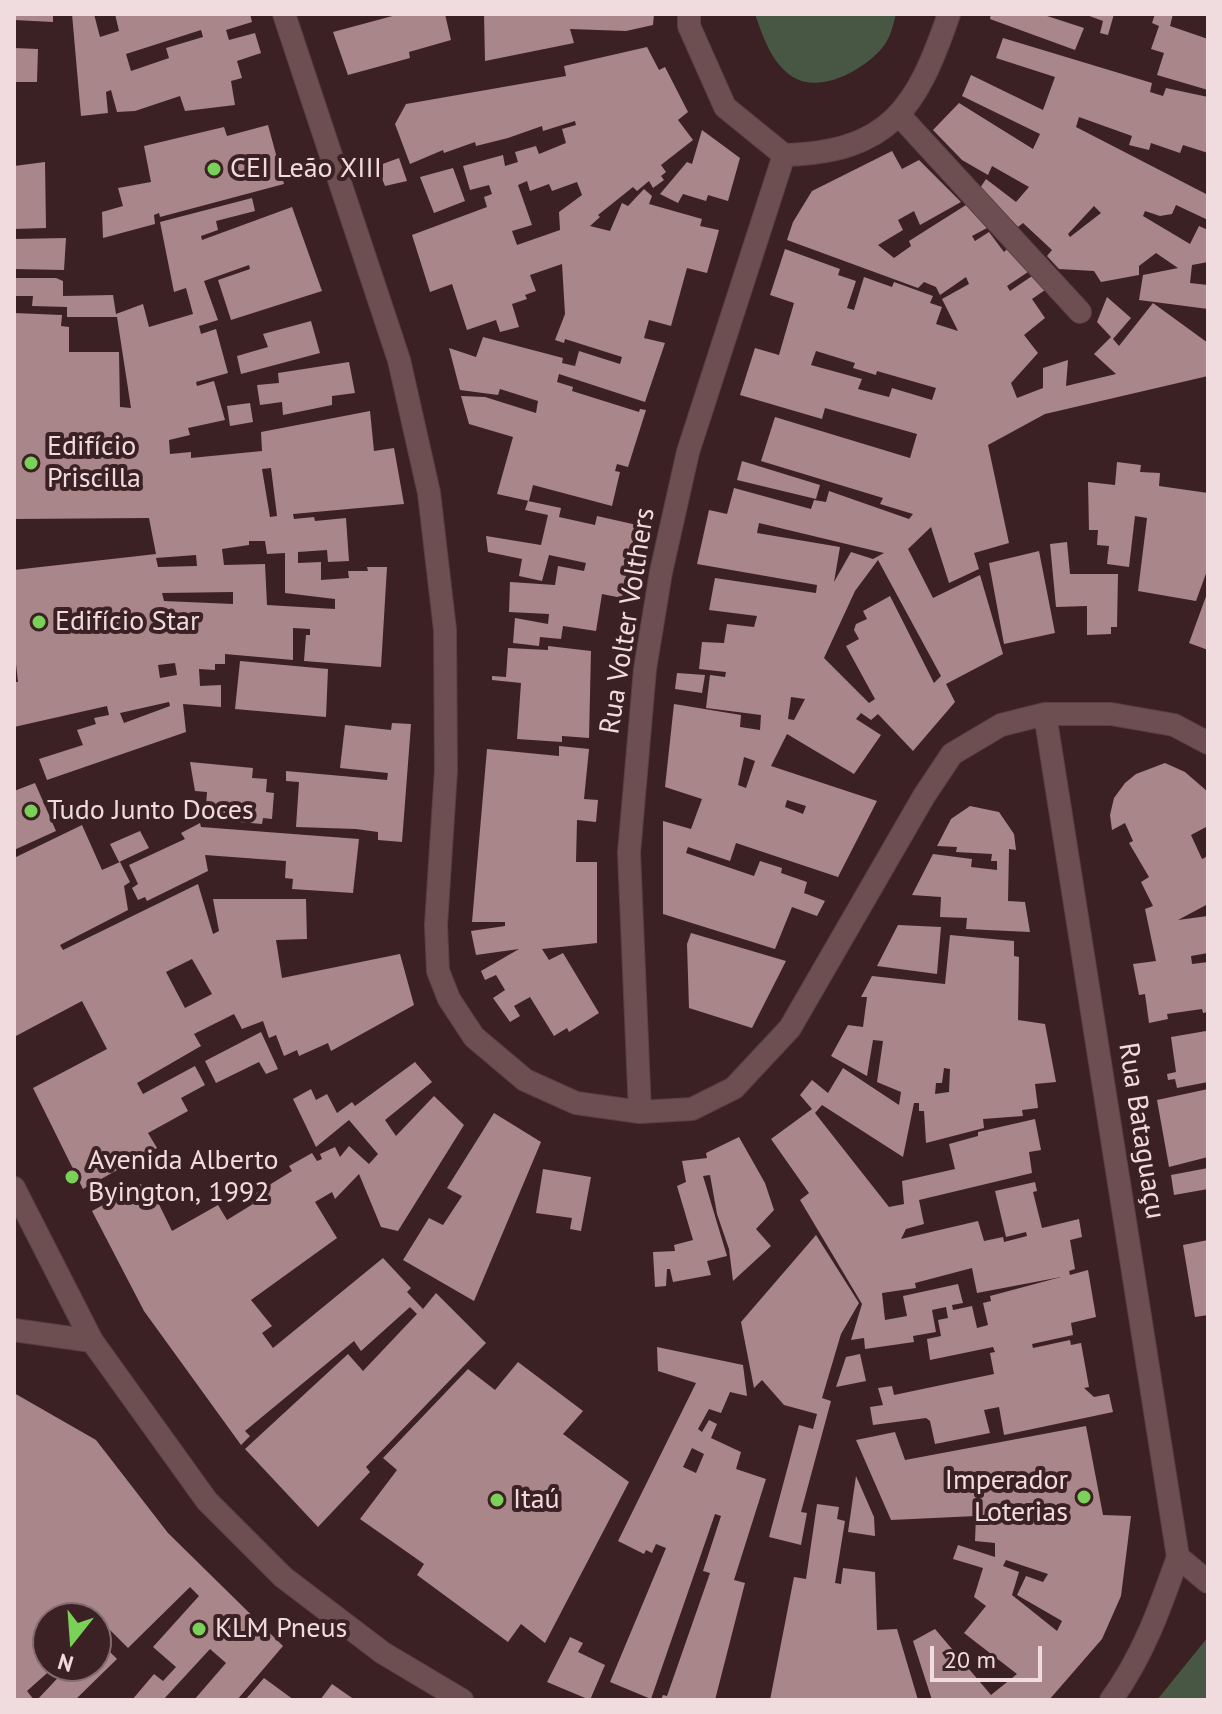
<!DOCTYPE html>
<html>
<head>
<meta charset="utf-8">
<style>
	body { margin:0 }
	#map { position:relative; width:1222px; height:1714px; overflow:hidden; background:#3c2124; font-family:"PT Sans",sans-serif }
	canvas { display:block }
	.frame { position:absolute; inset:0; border:16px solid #f0dcde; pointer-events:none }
	.north { position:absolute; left:32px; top:1602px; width:80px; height:80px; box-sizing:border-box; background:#3c2124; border:2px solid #846c6e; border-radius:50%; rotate:197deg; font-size:22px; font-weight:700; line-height:32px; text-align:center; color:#f0dcde }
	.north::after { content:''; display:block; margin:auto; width:28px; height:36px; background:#7ad157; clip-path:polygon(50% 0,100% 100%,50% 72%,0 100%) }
	.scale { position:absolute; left:930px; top:1646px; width:112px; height:36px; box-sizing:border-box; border:4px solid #f0dcde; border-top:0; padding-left:10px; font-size:24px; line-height:28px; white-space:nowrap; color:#f0dcde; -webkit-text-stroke:6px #3c2124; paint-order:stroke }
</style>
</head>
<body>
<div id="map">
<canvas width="1222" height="1714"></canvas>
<div class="frame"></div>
<div class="north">N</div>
<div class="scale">20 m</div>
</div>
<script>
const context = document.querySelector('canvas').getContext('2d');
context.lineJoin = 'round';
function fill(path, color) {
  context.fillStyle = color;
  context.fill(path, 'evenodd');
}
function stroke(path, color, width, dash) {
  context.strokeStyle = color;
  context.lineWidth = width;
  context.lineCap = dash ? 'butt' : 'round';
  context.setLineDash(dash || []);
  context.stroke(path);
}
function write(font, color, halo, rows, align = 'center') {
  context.font = font + ' "PT Sans",sans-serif';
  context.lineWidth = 8;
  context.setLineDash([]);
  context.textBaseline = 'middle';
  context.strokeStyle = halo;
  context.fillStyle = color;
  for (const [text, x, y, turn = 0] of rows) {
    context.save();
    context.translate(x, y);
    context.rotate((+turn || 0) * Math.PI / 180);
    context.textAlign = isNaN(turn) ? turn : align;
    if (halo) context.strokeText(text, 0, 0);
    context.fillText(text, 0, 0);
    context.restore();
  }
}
fill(new Path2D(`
	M755,14H896C893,26 890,39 882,48C864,70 820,94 793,77C772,64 763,37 755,14Z
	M1208,1637V1700H1157Z`), '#485644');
fill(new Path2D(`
	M14,14H53V22L14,20Z
	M72,14H94L100,37L119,31L115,14H250L252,22L226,30L229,40L255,33L261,53L237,61L242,78L231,81L235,105L185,111L180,96L135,111L117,112L111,90L106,92L108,113L81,116ZM201,30L203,37L166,48L169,58L131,71L126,54Z
	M400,14H445L451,40L409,52L410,58L348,75L333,32Z
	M484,14H654L653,25L626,31L570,29L574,43L485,61Z
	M991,14H1041L1084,28L1075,50L990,19Z
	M1084,14H1114L1108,35L1100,33L1103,21Z
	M1155,14H1173L1170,26L1208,39V90L1157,75L1164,53L1151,49L1159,26L1152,23Z
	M1003,38L1152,83L1150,92L1163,96L1166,88L1208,97V153L1183,145L1180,153L1151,143L1149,150L1129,145L1132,136L1079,117L1076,127L1208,195V220L1176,205L1172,214L1160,216L1145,211L1143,216L1190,244L1199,226L1208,230V262L1192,265L1190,283L1208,285V309L1139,300L1143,275L1178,268L1156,253L1139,266V275L1101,282L1094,271L1059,269L1047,256L1052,250L1023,223L1018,227L980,188L986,179L1016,202L1029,187L992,166L988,175L962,160L933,130L959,103L1033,149L1040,134L962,96L971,75L1043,110L1055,77L996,58ZM1094,206L1101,213L1070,237L1068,234Z
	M647,47L659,70L665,67L688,112L678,120L693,140L661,165L666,172L661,176L664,180L653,188L649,181L637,191L633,187L598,215L600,217L590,226L610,231L622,203L628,206L644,189L652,196L649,204L702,219L700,226L719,230L707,273L687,268L671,326L649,320L644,338L665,343L645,402L559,374L557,382L573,387L572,391L639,412L640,409L646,410L628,467L617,464L615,471L620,472L612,506L533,485L529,501L497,494L513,437L469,424L461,396L485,397L536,413L538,401L500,389L498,395L460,390L449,348L476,357L483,337L563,358L562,363L575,366L579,351L620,364L622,357L565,339L564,343L555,340L565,314L562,264L530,275L536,291L525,295L527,299L512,304L519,327L500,332L496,320L467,330L452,284L430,292L412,235L487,207L484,197L492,194L489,185L470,190L463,166L503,155L505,166L518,162L515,152L536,146L539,154L566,143L562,129L576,125L575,121L543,131L542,126L508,138L476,146L475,142L444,153L443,150L410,164L395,124L406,104L566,76L564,66ZM527,181L530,191L549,184L552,191L577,182L582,195L559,212L560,230L517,245L512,231L532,225L518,185Z
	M14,48L38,49L37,82H14Z
	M268,125L284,184L160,217L159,213L154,215L155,224L103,238L102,212L123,206L118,188L151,182L144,146L224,127L227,136Z
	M702,130L740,158L728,201L708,195L706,201L683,194L678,203L660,194L687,162L692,164Z
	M892,151L902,169L919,160L961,202L920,225L914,211L898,220L903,230L878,245L894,258L911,246L909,241L966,205L987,228L972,236L975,241L989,232L1004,252L1007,249L1028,272L1007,286L1010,291L1032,276L1045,290L1032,299L1045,318L1024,335L1038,353L1011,383L1017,398L1043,388V368L1068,360L1066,386L1116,374L1094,354L1111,337L1097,322L1107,297L1131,318L1113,339L1119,346L1153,303L1208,343V376L1045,414L988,445L1009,543L974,553L979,569L949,583L931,527L908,549L933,598L980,575L1003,654L946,684L955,702L913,751L878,714L871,720L861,713L856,719L881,735L854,774L787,734L771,766L877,801L838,877L736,843L730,861L688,847L686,853L754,876L760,861L782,868L781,873L807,882L804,893L825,901L817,916L792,907L775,949L663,914V821L691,829L702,799L665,787L674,704L741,715L740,727L760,730L761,715L706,708L710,675L725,677L726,672L699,669L702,642L724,643L727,624L754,627L757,616L709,610L715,578L816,593L817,585L697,564L709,510L727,514L734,488L811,509L814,500L826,502L829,491L909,519L913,514L880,504L883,498L761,461L775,417L910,458L917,434L825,408L822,419L740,395L755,348L779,355L794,303L770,295L785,249L840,269L838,275L856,281L847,308L854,310L864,277L892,287L894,282L933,296L930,303L942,307L936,324L958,331L942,299L969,284L966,277L940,295L936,287L924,282L918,288L787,240L793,222L812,191ZM816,351L855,363L853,368L876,375L877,371L936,388L932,400L892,388L889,397L858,389L862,379L811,365ZM759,523L884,553L873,559L851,552L834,582L840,547L757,533ZM878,560L941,676L934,683L890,596L863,611L867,619L856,624L854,630L859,639L846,646L875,699L869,703L824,658L855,591ZM791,697L805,699L794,720L788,719ZM744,757L755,761L746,788L738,785ZM787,800L806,806L803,814L785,807Z
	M399,158L407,181L385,186L377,166Z
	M45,162L46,228L14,229V166Z
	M453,168L465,201L434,213L420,177Z
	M252,198L255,211L216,221L218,230L201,236L202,240L292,207L322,291L231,320L218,280L250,269L249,265L204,281L218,320L199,326L201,334L216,329L228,373L196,382L197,386L214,381L225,420L188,428L190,435L169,440L170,454L191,452V458L262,451L261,432L370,411L374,451L394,448L404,504L293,514L294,519L314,517L315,521L346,518L349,561L328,562L327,550L298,552V563L321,562V580L349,578L348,571H368L367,567H387L381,667L304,661L306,635H310V629L293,628V660L225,654V664H215V670L199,669L200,686L221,685V707L183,704L186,732L47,780L39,759L83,745L77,730L96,724L94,718L109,715L107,706L14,727V682H18L14,646V570L156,554L149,518L14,519V313L62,315L61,326L69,327V352H119L120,407L131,408L117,317H67V307L32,306L33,296H14V278H56L63,281V296L113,295L116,314L143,304L149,327L193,314L186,288L174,292L160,222ZM271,468L277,516L270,517L262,469ZM249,541H265L267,554L285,553V593L335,599V609L267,605L265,564L224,565L222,549L249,545ZM196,555L197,566L158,567L156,558ZM233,592V604L164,601L162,593ZM175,663L177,675L160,678L158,665ZM169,702L170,706L124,723L120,713Z
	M66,238L64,270L14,269V239Z
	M311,321L320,353L241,374L237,356L268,347L263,334Z
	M349,362L355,393L332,396V405L283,415L282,402L260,405L257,385L279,383L278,373Z
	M250,403L253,422L230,426L227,406Z
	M742,461L820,485L816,499L737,480Z
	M1117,462L1141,465L1140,472L1160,473L1159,486L1208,493V568L1196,601L1138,591L1147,518L1135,516L1129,567L1107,564L1109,546L1097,545L1098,530H1089L1088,482L1115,485Z
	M528,501L561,508L559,517L595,525L597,516L637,525L622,598L602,594L596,631L563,626L561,639L540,637L539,646L513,643L515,618L548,624L549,614L509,612L510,582L555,585L558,566L584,571L586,563L549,555L542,581L519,576L522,559L488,552L486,536L541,545L548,515L525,510Z
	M1067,542L1070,574H1118L1117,627H1111V634L1087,635V606L1056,607L1050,544Z
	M1039,551L1055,633L1004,644L989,563Z
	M1208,591V650L1189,643Z
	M548,646L591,651L589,738L562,736V742L517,739L521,683L492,680V676L506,677L508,648L548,650Z
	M240,661L328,669L326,717L235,709Z
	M677,673L705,675L702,693L675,689Z
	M392,723L411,724L402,842L378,840V832L356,829L296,827L299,782L286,781V771L387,780L388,773L340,768L345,725L391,730Z
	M559,746L589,749L584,799L598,800L596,822L577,820L576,862H597V943L542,949L549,960L563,953L599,1013L569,1032L567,1028L554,1036L530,997L514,1006L520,1016L510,1022L493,998L505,990L496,975L485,980L481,971L519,949L476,955L471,931L505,926V922H472L487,749L559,756Z
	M190,762L253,768L252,778L267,779L266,792L274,793L272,819L263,818L262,824L205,819L207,792L195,791Z
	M1165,763L1185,772L1208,792V826L1191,835L1202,859L1208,856V904L1178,920L1208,916V953L1191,956L1192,964L1208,962V1012L1203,1013L1202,1009L1167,1014L1168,1019L1149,1023L1145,994L1139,995L1133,964L1156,961L1145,909L1153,906L1141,882L1149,877L1129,843L1133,841L1125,823L1112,830L1110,815L1114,798L1125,783L1136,774Z
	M35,783L56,831L14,850V791Z
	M970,806L999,812L1014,834L1016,850L1009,849L1008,901L1025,902L1030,932L966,929L967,918L940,917L941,897L912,895L933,854L972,859L971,867L997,870V861H991L992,854L956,852L957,847L937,846L951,819Z
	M200,823L201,827L359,839L353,893L292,889L293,879L285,878L286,861L205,855L208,871L147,901L145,897L138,900L132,888L138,884L129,865L185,839L181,833Z
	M82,825L102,870L120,862L130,882L124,886L128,910L60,945L63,950L198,884L213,934L219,931L213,899H306L307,939L276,940L282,978L400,954L414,1005L331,1051L328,1043L299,1056L297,1050L284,1056L276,1035L269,1038L263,1021L242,1029L234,1014L194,1034L201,1046L137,1083L143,1094L195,1066L205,1085L181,1098L188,1111L148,1133L157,1148L83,1189L33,1088L107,1049L82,1001L14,1037V858ZM192,959L212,994L185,1008L166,972Z
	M140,831L149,848L119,862L110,844Z
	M898,925L941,927L937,974L877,966Z
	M691,933L786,961L752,1028L689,1008L687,944Z
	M950,935L1014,941V956L1019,957L1018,1020L1045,1024L1056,1082L1035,1084L1038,1108L1022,1110L1023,1116L983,1119L984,1128L926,1143L924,1111H919V1103H914L903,1157L822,1105L815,1113L889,1207L904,1204L902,1181L955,1169L949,1144L978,1136V1132L1035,1119L1041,1150L1029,1152L1032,1173L919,1200L924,1224L906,1229L901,1239L978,1221L984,1241L1003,1237L1004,1242L1027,1236L1026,1232L1006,1237L995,1191L1035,1182L1037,1191L1033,1192L1042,1228L1079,1219L1082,1237L1070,1240L1075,1269L1069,1271L1070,1275L1088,1270L1096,1317L1071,1323L1073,1335L1032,1344L1033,1348L1070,1340L1071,1345L1081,1343L1089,1387L1084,1388L1094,1397L1109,1394L1113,1412L1004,1435L999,1407L984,1410L990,1433L935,1444L930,1421L926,1418L873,1425L870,1407L883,1405L878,1388L892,1386L894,1395L994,1374L990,1353L995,1352L993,1347L930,1360L927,1339L941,1336L938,1320L948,1318L946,1307L932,1310L936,1332L913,1336L914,1342L865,1349L864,1338L851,1340L862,1304L800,1200L809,1193L771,1139L812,1109L800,1095L812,1080L828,1093L843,1068L899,1105L901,1092L877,1082L883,1041L873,1040L867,1076L831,1056L848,1025L863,1027L867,997H861L872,976L945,984ZM944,1068L950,1069L949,1092L935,1094L936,1083H942ZM972,1268L977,1293L1061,1277L990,1296L991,1301L983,1303L988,1325L977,1328L972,1306L953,1310L952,1305L963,1303L958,1284L903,1296L907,1316L885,1320L882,1293L916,1288L915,1283Z
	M1206,1031L1208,1082L1177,1088L1175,1079L1168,1080L1167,1074L1176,1072L1171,1037Z
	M261,1032L278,1069L266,1074L259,1062L216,1083L205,1061Z
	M415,1062L432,1082L385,1120L396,1136L434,1096L464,1125L398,1231L381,1227L359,1174L335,1199L332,1192L315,1202L337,1238L251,1300L272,1326L262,1333L273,1348L383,1258L411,1288L407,1292L423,1309L436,1293L486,1343L366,1467L370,1472L318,1527L245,1449L348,1354L363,1371L417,1314L410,1307L361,1351L354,1341L245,1431L250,1436L241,1445L144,1311L92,1211L141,1184L146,1193L152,1190L172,1231L218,1205L227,1220L253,1204L248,1198L292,1171L289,1166L312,1153L317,1161L322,1159L320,1154L335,1147L340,1157L349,1146L369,1164L378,1154L349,1120L316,1147L293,1099L311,1089L316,1100L327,1094L337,1113L352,1102L355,1106Z
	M1208,1089V1157L1169,1167L1157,1100Z
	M494,1113L541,1142L474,1301L403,1260L429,1218L443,1225L462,1196L447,1188Z
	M739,1137L765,1183L774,1210L756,1229L771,1246L733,1281L729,1249L717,1214L710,1175L703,1176L727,1256L707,1261L711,1275L673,1282L670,1269H667L666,1286L655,1287L653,1252L675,1251L674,1245L693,1240L677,1186L686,1182L682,1161L707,1158L706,1153Z
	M1208,1168V1189L1174,1195L1171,1175Z
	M543,1169L591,1177L581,1231L570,1229L572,1218L536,1213Z
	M816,1235L859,1303L841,1334L822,1398L831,1401L801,1512L807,1513L801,1545L769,1537L799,1425L813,1429L817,1414L784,1405L762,1380L754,1388L741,1322Z
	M1208,1240V1315L1195,1317L1183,1245Z
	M657,1347L743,1365L747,1396L730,1392L721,1413L709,1409L698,1429L702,1432L709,1420L717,1424L711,1438L741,1452L736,1469L766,1479L734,1580L745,1583L715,1700H661L663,1695L667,1696L710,1573L703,1571L721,1516L715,1514L651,1699L610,1682L666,1548L656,1544L652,1553L646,1550L644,1554L618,1541L696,1383L658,1371ZM692,1448L704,1454L696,1473L683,1467Z
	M860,1354L866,1381L836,1387L846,1357Z
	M518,1362L583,1411L563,1434L629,1482L545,1643L521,1624L508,1642L417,1575L424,1564L360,1519L397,1470L383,1458L468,1369L495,1390Z
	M14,1393L96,1440L168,1533L283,1646L237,1700H194L226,1663L210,1649L163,1700H132L154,1674L163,1681L176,1667L153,1647L199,1596L190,1587L128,1648L108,1628L96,1637V1618H48V1666H55L27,1691L34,1700H14Z
	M1086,1426L1103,1515L1131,1516L1121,1596L1102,1639L1049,1700H932L913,1641L935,1629L991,1695L1017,1674L964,1633L986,1606L974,1597L983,1568L953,1559L958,1545L995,1557V1543L975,1541L976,1516L891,1520L856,1440L895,1432L905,1460ZM1006,1560L1048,1574L1043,1582L1026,1576L1017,1595L1062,1621L1057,1631L1012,1595L1019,1572L1003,1566Z
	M856,1476L874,1517L875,1536L848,1532Z
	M817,1504L839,1507L837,1519L845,1521L835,1583L841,1584L843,1568L875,1572L877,1630L897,1629L918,1700H770L794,1577L806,1579Z
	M570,1637L583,1643L578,1652L605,1665L590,1700L547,1682Z
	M96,1638L117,1659L75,1700H37L69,1666H96Z
	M264,1678L294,1700H245Z
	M332,1684L342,1691L355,1700H320Z`), '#a98689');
const minor = new Path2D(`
	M284,14L399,360L429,493L445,630L446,770L436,925L438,971L449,999L474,1037L525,1080L576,1103L640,1112L692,1109L734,1088L790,1028L924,796L952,754L1001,725L1045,714H1111L1174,725L1208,743
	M689,14V26L725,107L784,155C891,152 917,107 949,14
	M900,116L1080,312
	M1045,714L1178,1557C1160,1608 1143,1656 1111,1700
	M640,1112L629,853L645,669L661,572L688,452L784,155
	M14,1330L92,1341
	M1178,1557L1208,1582`);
const tertiary = new Path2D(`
	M14,1188L92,1341L207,1501L283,1577L383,1653L462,1700`);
stroke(minor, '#584043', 24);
stroke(tertiary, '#584043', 24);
stroke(minor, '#6d4e51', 22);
stroke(tertiary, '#6d4e51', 22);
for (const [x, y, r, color] of [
	[214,169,8,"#7ad157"],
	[31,463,8,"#7ad157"],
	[39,622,8,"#7ad157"],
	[31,811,8,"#7ad157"],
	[72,1177,8,"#7ad157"],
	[1084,1497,8,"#7ad157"],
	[497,1500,8,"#7ad157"],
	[199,1629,8,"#7ad157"]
]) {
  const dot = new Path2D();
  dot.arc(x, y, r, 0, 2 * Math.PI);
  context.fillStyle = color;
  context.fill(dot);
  stroke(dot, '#3c2124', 3);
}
write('28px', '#f0dcde', '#3c2124', [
	["CEI Leão XIII",230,169],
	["Edifício",47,447],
	["Priscilla",47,479],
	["Edifício Star",55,622],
	["Tudo Junto Doces",47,811],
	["Avenida Alberto",88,1161],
	["Byington, 1992",88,1193],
	["Imperador",1068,1481,"right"],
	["Loterias",1068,1513,"right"],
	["Itaú",513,1500],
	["KLM Pneus",215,1629]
], 'left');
write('28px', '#f0dcde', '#3c2124', [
	["Rua Volter Volthers",628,621,-81],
	["Rua Bataguaçu",1141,1131,81]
]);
</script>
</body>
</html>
